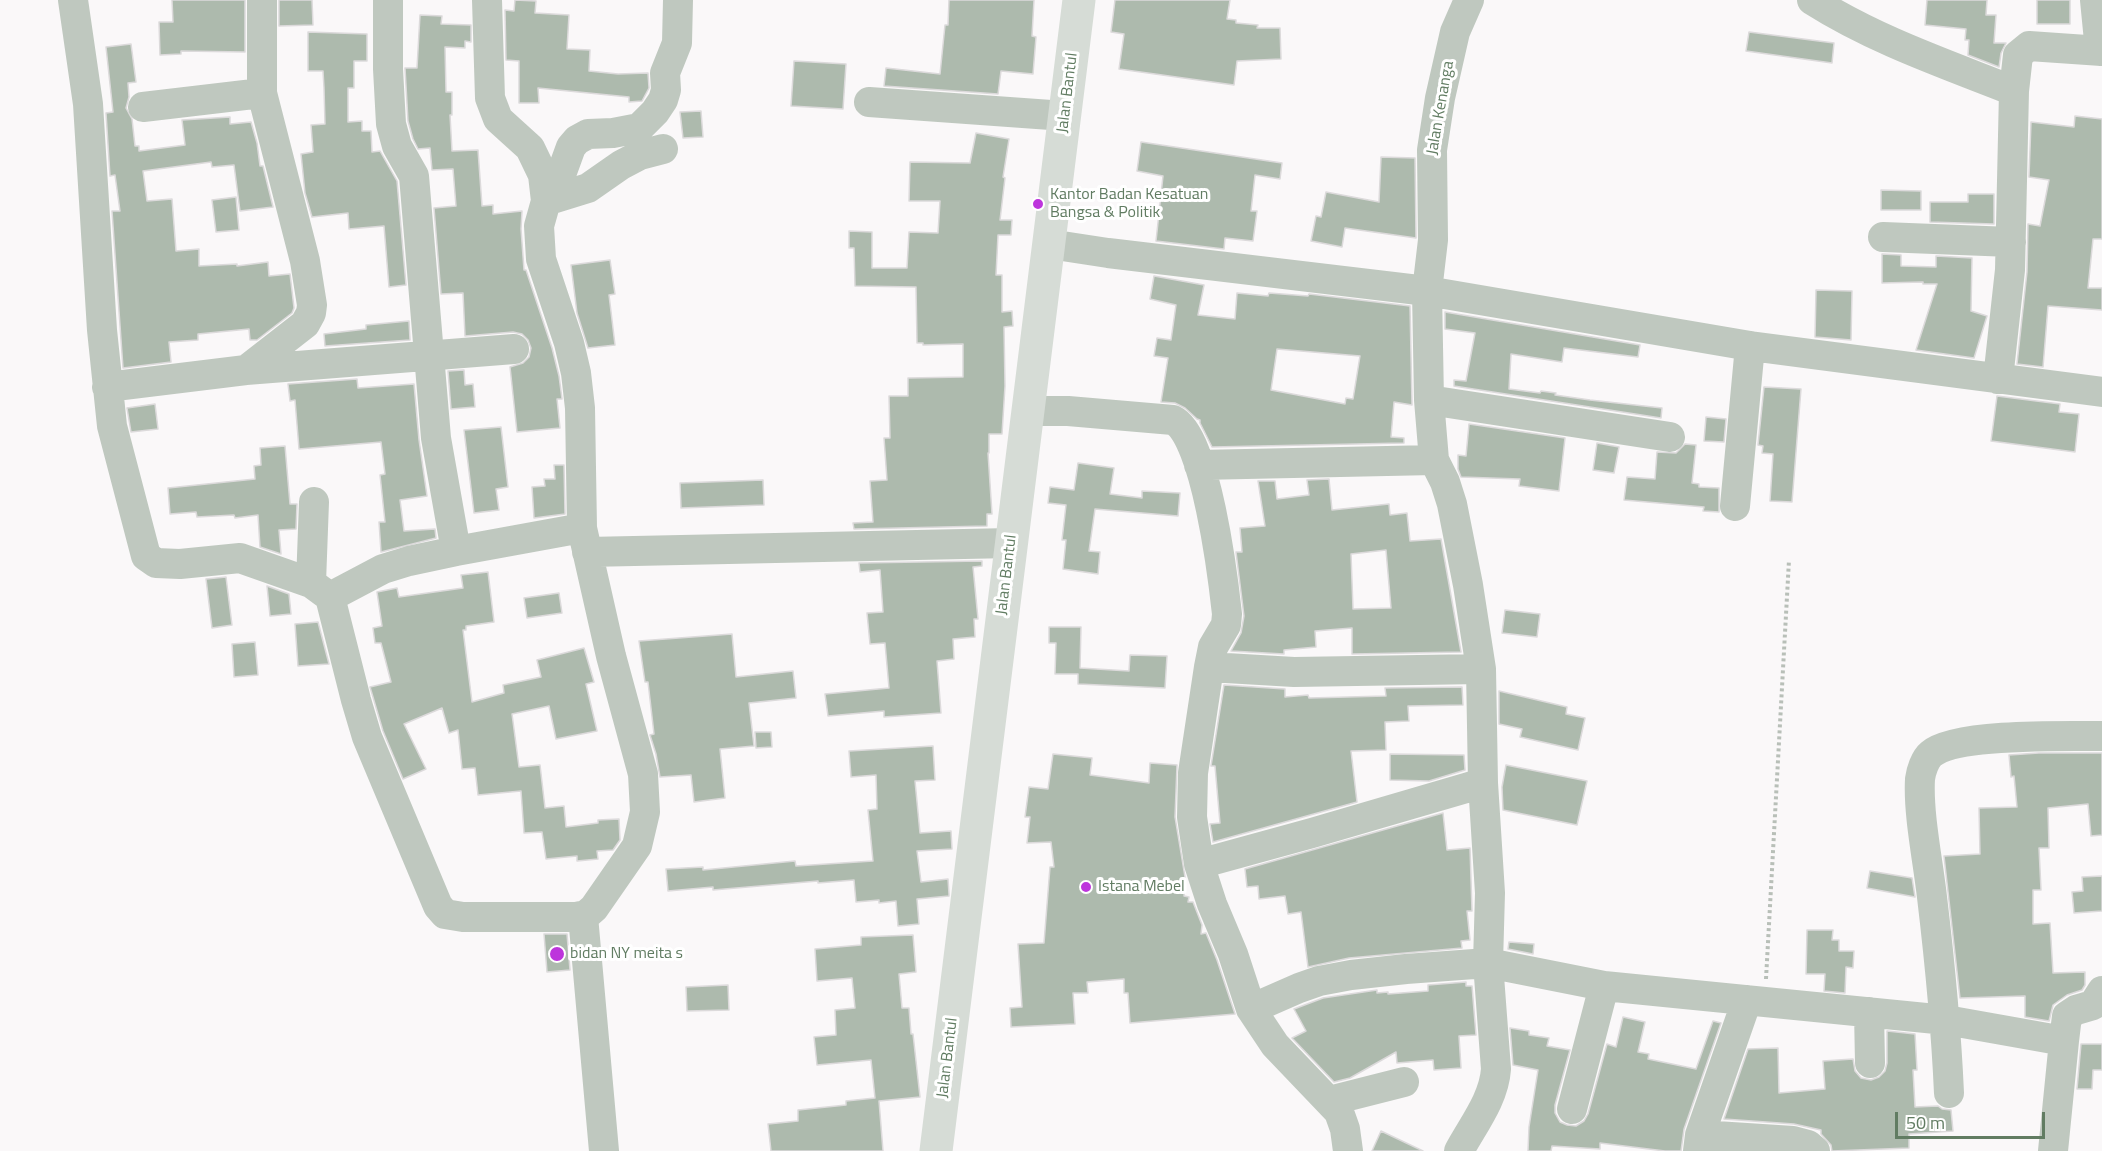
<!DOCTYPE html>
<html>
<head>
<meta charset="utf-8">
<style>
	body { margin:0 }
	#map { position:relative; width:2102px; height:1151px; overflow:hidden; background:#faf8f9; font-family:"Titillium Web",sans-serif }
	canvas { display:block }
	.scale { position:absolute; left:1895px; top:1112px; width:150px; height:27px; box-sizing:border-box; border:3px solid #617c62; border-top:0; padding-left:8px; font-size:18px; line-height:21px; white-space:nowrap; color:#617c62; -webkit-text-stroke:4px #fff; paint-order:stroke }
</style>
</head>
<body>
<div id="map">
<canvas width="2102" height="1151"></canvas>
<div class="scale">50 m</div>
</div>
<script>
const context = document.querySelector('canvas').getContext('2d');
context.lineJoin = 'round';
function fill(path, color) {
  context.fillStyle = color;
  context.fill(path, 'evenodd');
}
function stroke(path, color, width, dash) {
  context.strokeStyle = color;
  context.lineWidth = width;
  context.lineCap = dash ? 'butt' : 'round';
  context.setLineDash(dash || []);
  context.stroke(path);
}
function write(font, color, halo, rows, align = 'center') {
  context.font = font + ' "Titillium Web",sans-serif';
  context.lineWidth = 6;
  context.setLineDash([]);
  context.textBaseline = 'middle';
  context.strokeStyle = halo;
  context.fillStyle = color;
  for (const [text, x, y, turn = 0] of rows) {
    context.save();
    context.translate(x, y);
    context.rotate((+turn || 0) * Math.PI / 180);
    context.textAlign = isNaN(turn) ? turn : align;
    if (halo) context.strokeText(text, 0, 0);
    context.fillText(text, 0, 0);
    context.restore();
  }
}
const building = new Path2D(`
	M172,0H245V52L181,51V54L160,55L159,22H173Z
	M279,0H312L313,25L279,26Z
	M515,0L536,1L535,13L569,15L567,49L590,50L589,71L618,74L648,73L649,88L642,101L629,102V97L538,88L539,103H519V61L506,60L505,10L514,11Z
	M949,0H1034L1032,36L1036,37L1033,74L1001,71L998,94L884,86L886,68L940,74L945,25H948Z
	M1115,0H1230L1227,19L1236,20V23L1258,25L1257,28H1280L1281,59L1237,61L1234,85L1119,69L1124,34L1111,32Z
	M1927,0H1987L1986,15H1996L1994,43H2006L2001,53L1999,67L1968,55L1969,40H1965L1966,29L1925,25Z
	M2037,0H2070V24H2037Z
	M420,15L442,16L441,24L471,25V42L465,41V48L445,47L446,92H452V115H450L452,151L478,150L482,206L493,205V214L522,211L521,229L524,270H526L552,348L559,376L562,399H557L560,428L517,432L510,367L523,363L529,357L531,348L528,340L522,334L513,332L465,336L463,293L441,294L434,208L456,206L453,169L432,170L430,148L418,149L413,139L408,121L405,68H417Z
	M308,32L367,34V61H354V88H348V122L362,121V131H371L372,152L380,151L397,181L406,285L389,287L384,226L349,229L348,213L312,217L305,193L301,154L313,152L311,125L325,124L324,88L323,71H308Z
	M1749,32L1834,43L1832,63L1746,51Z
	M131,44L136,82L128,83L129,97L126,108L132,119L135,146H139V151L185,145L182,120L230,117V124L251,122L257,143L260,166H263L273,207L240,211L234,165L212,167L211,162L143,171L147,201L172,199L176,251L199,249V266L237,264V266L268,262L269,276L290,274L294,308L292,313L257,340H250L249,329L198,334V340L169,342L171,362L123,368L112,211H120L115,175L110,176L106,113L113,112L106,47Z
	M794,61L846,64L843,109L791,106Z
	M701,111L703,137L683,138L680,112Z
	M2075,116L2102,119V239H2093L2088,288H2102V310L2048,306L2043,367L2017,364L2027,272L2028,224L2040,226L2049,180L2029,177L2031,122L2074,127Z
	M976,133L1009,139L1003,177L1005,178L1000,220H1012L1011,235H998L996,275H1002V312L1012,311L1013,326L1004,327L1005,386L1002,434H989V453H988L992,514H987V526L854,529L853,523L873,522L870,481L887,480L884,438H890L889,396H908V378L963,377V344L923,345V343H917L916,287L855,286L854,248H849V231L872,232V268H907L909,232L938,233L940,201H909L910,162L970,163Z
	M1141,142L1282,163L1280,179L1255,175L1251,211H1257L1253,241L1225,238L1224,249L1156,241L1163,176L1137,171Z
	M1381,157L1415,158L1416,238L1345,228L1342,247L1311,241L1316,216L1321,217L1326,192L1379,202Z
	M1881,190L1921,191V210H1881Z
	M1968,194H1994V224L1930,222V202H1968Z
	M236,197L239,230L216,232L212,200Z
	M1882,254L1901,255V266L1936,267V256L1972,258L1971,311L1987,316L1974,358L1916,350L1937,284H1923V282L1882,283Z
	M610,260L615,294L609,295L615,345L588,348L577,313L571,265Z
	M1154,276L1204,285L1198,315L1235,319L1237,293L1268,296L1269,293L1308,296L1309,294L1410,306L1412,405L1394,402L1391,437L1404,438V443L1212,447L1200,423V420L1197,419L1185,408L1175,403L1161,402L1168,358L1154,356L1157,338L1171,340L1176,305L1150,299ZM1277,349L1360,356L1353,399L1346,398L1345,404L1271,390Z
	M1816,290L1852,291L1851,340L1815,337Z
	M1445,312L1640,345L1638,357L1564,348L1562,362L1511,354L1509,389L1540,393L1541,391L1556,393L1555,395L1590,400L1662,408L1661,418L1454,386V380L1466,381L1475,333L1445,329Z
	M409,321L410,340L325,346L324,334L366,329V325Z
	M464,370L465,385L473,384L475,407L451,409L448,371Z
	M357,379L358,388L414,384L419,440L427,496L400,500L404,531L435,529L436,538L381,552L379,522H385L380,475L385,474L381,442L299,449L295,400L290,401L288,384Z
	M1764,387L1801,389L1792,502L1770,501L1773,454L1762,453L1763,446L1758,445Z
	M1997,396L2060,404L2059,412L2079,414L2075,452L1991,441Z
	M155,404L158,429L131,432L127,408Z
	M1706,417L1726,419L1724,442L1704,441Z
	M1469,424L1565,438L1559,491L1519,486L1520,479L1461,477L1458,469V455L1466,456Z
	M501,427L508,487L496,489L499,510L474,513L464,430Z
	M1597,443L1619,447L1614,473L1593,470Z
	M1685,444L1696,445L1692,483L1699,484V487L1719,488V512L1703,511L1704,507L1624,500L1627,477L1655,479L1657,452L1676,453Z
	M285,446L290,504H297L296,529L279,530L281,554L260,547L258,515L235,518L234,515L197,517L196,512L170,514L168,488L255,479L254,466L261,465L260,448Z
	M1078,463L1114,468L1110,494L1142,498V491L1180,493L1178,516L1095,509L1089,551L1100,552L1098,574L1063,569L1066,540H1062L1066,505L1048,503L1050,487L1074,490Z
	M554,465H564L565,514L534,518L532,487L545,486L544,479H555Z
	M1329,479L1332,510L1389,504L1390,515L1407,513L1410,541L1441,539L1461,652L1352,654V628L1315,631L1316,647L1284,650V654L1231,651L1241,633L1244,616L1236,552H1242L1240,528L1265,526L1258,481H1275L1277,499L1309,495L1307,480ZM1386,550L1391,608L1353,609L1351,554Z
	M763,480L764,505L681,508L680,483Z
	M982,561V566L973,567L978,619H974L975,637L953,639L954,659L937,661L941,713L884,717V711L828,716L825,694L889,688L885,643L870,644L867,613L883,612L880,570L860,572L859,563Z
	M488,572L494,622L466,626V630H463L472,702L504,693L503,685L541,677L537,660L584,648L594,682L586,684L597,731L556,739L549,706L512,714L519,767L540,765L545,808L564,806L566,827L598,823V820L619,819L620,840L613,850L597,851L598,859L577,861V856L546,859L542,832L524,833L521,791L478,795L475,768L462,769L458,730L449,733L442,708L404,724L426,769L403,779L383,731L370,687L391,682L381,643H375L373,628L382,626L377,592L397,588L399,597L463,588L461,575Z
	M226,577L232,625L212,628L206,579Z
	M267,586L289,594L291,614L270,616Z
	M559,593L562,613L527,618L524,598Z
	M1505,610L1540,614L1537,637L1502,633Z
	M318,622L329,664L298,666L295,624Z
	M1049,627H1081L1080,668L1129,671L1130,655L1167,656L1165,688L1078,684V674H1055L1056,643H1049Z
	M732,634L736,677L793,671L796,698L749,703L754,746L720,749L725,798L694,802L691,775L660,777L656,754L650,735L654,734L648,682H645L639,641Z
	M255,642L258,675L234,677L232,644Z
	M1224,685L1285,689V697L1308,695L1309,698L1386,696L1385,688L1462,687L1463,705L1408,706L1409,721L1385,722L1386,750L1351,751L1357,802L1213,842L1210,824L1220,823L1215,766H1211Z
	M1499,691L1567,707L1566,714L1585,718L1578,750L1520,737L1522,729L1499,724Z
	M755,732H771L772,747L756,748Z
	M933,746L935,780L915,781L920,833L951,831L952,849L917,851L921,882L948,879L949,894V896L917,899L919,924L898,926L896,901L879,903V900L856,902L854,880L818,883V881L713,890V887L668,891L666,869L703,867V870L795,861L796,866L873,861L868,810L877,809L876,775L851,777L849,751Z
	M2039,753H2102V835L2091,836L2088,804L2048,808L2049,848H2039L2041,890H2033V924L2050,923L2053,973L2085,972V985L2082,990L2067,995L2053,1005L2049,1021L2025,1017V996L1960,998L1944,856L1980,854L1979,808L2017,807L2014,776L2011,777L2009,755Z
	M1053,754L1092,758L1090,775L1149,783L1150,763L1177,765L1175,817L1185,877L1184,896L1189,897L1188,902H1193L1202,925L1201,934L1206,933L1217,960L1235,1014L1130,1023L1128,993H1124V979L1087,982L1088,993H1073L1075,1024L1011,1027L1010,1008L1022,1007L1018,944L1044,943L1050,867H1054L1051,842L1027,843L1030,817H1025L1029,787L1048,789Z
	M1390,754L1464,755L1465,770L1429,781L1390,780Z
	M1506,765L1587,781L1577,825L1503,810L1502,787Z
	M1443,813L1447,850L1470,848L1472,911H1467L1470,940L1461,941L1462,948L1349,958L1308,967L1301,912L1288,914L1285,896L1259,899L1258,886L1247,887L1245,869Z
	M1870,871L1912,878L1915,897L1867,888Z
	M2102,876V911L2074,913L2072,892L2083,891L2082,877Z
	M1807,930H1833L1832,940H1839V951H1854L1853,968L1846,967L1845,993L1824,991L1825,974H1806Z
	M544,934H567L570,970L547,972Z
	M913,935L916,972L899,974L902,1008H909L911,1034H913L920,1097L879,1101L883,1151H771L768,1124L798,1121V1110L846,1105V1101L875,1098L871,1060L817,1065L814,1037L836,1035L835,1010L855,1008L852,978L817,981L815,949L861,945V937Z
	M1509,942L1534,944L1533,954L1508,949Z
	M1466,982V986H1472L1476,1035L1459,1036L1461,1068L1434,1070L1433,1060L1397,1063L1396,1052L1350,1078L1334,1082L1292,1038L1306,1031L1294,1009L1323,998L1377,990V993L1388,992V994L1428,991V985Z
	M728,985L729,1010L687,1011L686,987Z
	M1623,1017L1645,1022L1638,1052L1649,1054L1648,1059L1696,1069L1713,1021L1721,1023L1684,1129L1681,1151H1665L1600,1143V1149L1552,1146L1551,1151H1528L1529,1127L1538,1070L1513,1065L1510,1028L1529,1031V1035L1549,1038L1547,1046L1570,1050L1555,1105V1113L1560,1122L1567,1125L1576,1126L1584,1121L1588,1114L1607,1044L1616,1047Z
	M1887,1031L1915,1034L1917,1070H1913L1915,1107L1938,1106L1942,1109L1951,1110L1953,1131L1909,1134V1148L1832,1151L1831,1145L1821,1134V1130L1794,1124L1724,1119L1748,1049L1778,1048L1779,1093L1825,1089L1823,1061L1853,1059L1855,1071L1861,1078L1871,1080L1879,1077L1885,1071L1887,1063Z
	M2081,1044H2102V1070H2093L2092,1089H2077Z
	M1381,1131L1423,1151H1372Z`);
fill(building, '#adbaad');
stroke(building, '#dcdadb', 1.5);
stroke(new Path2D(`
	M1766,979L1789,560`), '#b8bfb8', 4, [3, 3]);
stroke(new Path2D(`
	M73,0L88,104L102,330L112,426L146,556L156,563L180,564L240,558L311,583L330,597L356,700L367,737L438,906L445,914L463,917H576L586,915L594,908L637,846L645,812L643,774L611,656L582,528L580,408L576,373L569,343L541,259L539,226L546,201L559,180L571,147L577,140L588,134L613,133L639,128L655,112L663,100L666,90L665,73L677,43L678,0
	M388,0V69L391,124L397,146L414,176L436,438L456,551L582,528
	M487,0L490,98L498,119L530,148L543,175L546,201
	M1812,0C1875,40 1946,64 2014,91
	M2095,0L2100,51
	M869,102L1065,116
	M143,107L262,93V0
	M546,201L588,188L621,165L640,155L663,149
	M1883,237L2011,242
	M1049,244L1108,253L1427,291L1750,346L2102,392
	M246,370L305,324L311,313L312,305L305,261L262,93
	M1998,379L2010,270L2014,91L2018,55L2029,46L2102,51
	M107,387L246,370L514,349
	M1429,400L1670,437
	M1027,411H1068L1173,420C1206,436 1223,577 1227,614L1226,625L1213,647L1209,667L1193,773L1192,817L1199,864L1212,904L1233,954L1251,1009L1275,1045L1339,1112L1345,1129L1348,1151
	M1199,465L1434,460
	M1735,506L1750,346
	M587,552L1011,543
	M311,583L314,502
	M330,597L383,569L409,561L456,551
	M1209,667L1294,672L1481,669
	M1199,864L1312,833L1483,783
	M583,916L604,1151
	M1251,1009L1299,988L1319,981L1351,975L1406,969L1488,963L1604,986L1946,1020L2064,1041L2067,1016L2076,1010L2093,1005L2102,991
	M1869,1012L1870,1063
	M1949,1093C1946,1026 1940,964 1932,897C1928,861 1918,814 1920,779C1921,771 1925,759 1931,754C1955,733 2067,736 2102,736
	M1329,1101L1404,1082
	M1572,1109L1604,986
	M1700,1135L1793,1141L1808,1145L1815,1151
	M1459,1151C1473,1125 1494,1099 1496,1069L1488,963L1490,893L1483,783L1481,669L1468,585L1452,504L1445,482L1434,460L1429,400L1427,291L1433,240L1432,150L1440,98L1455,32L1469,0
	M1698,1151L1700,1135L1747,1000
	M2053,1151L2064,1041`), '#bfc8bf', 30);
stroke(new Path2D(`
	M936,1151L1079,0`), '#d6dcd6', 33);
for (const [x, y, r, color] of [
	[1038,204,6,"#bd35dc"],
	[1086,887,6,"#bd35dc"],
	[557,954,8,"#bd35dc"]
]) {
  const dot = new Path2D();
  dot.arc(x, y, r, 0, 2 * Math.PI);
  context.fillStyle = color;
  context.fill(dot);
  stroke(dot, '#fff', 2);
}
write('16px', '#617c62', '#fff', [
	["Jalan Bantul",1068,93,-83],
	["Jalan Kenanga",1441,108,-80],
	["Jalan Bantul",1007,575,-83],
	["Jalan Bantul",948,1058,-83]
]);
write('16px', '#617c62', '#fff', [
	["Kantor Badan Kesatuan",1050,195],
	["Bangsa & Politik",1050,213],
	["Istana Mebel",1098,887],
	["bidan NY meita s",570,954]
], 'left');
</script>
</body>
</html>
